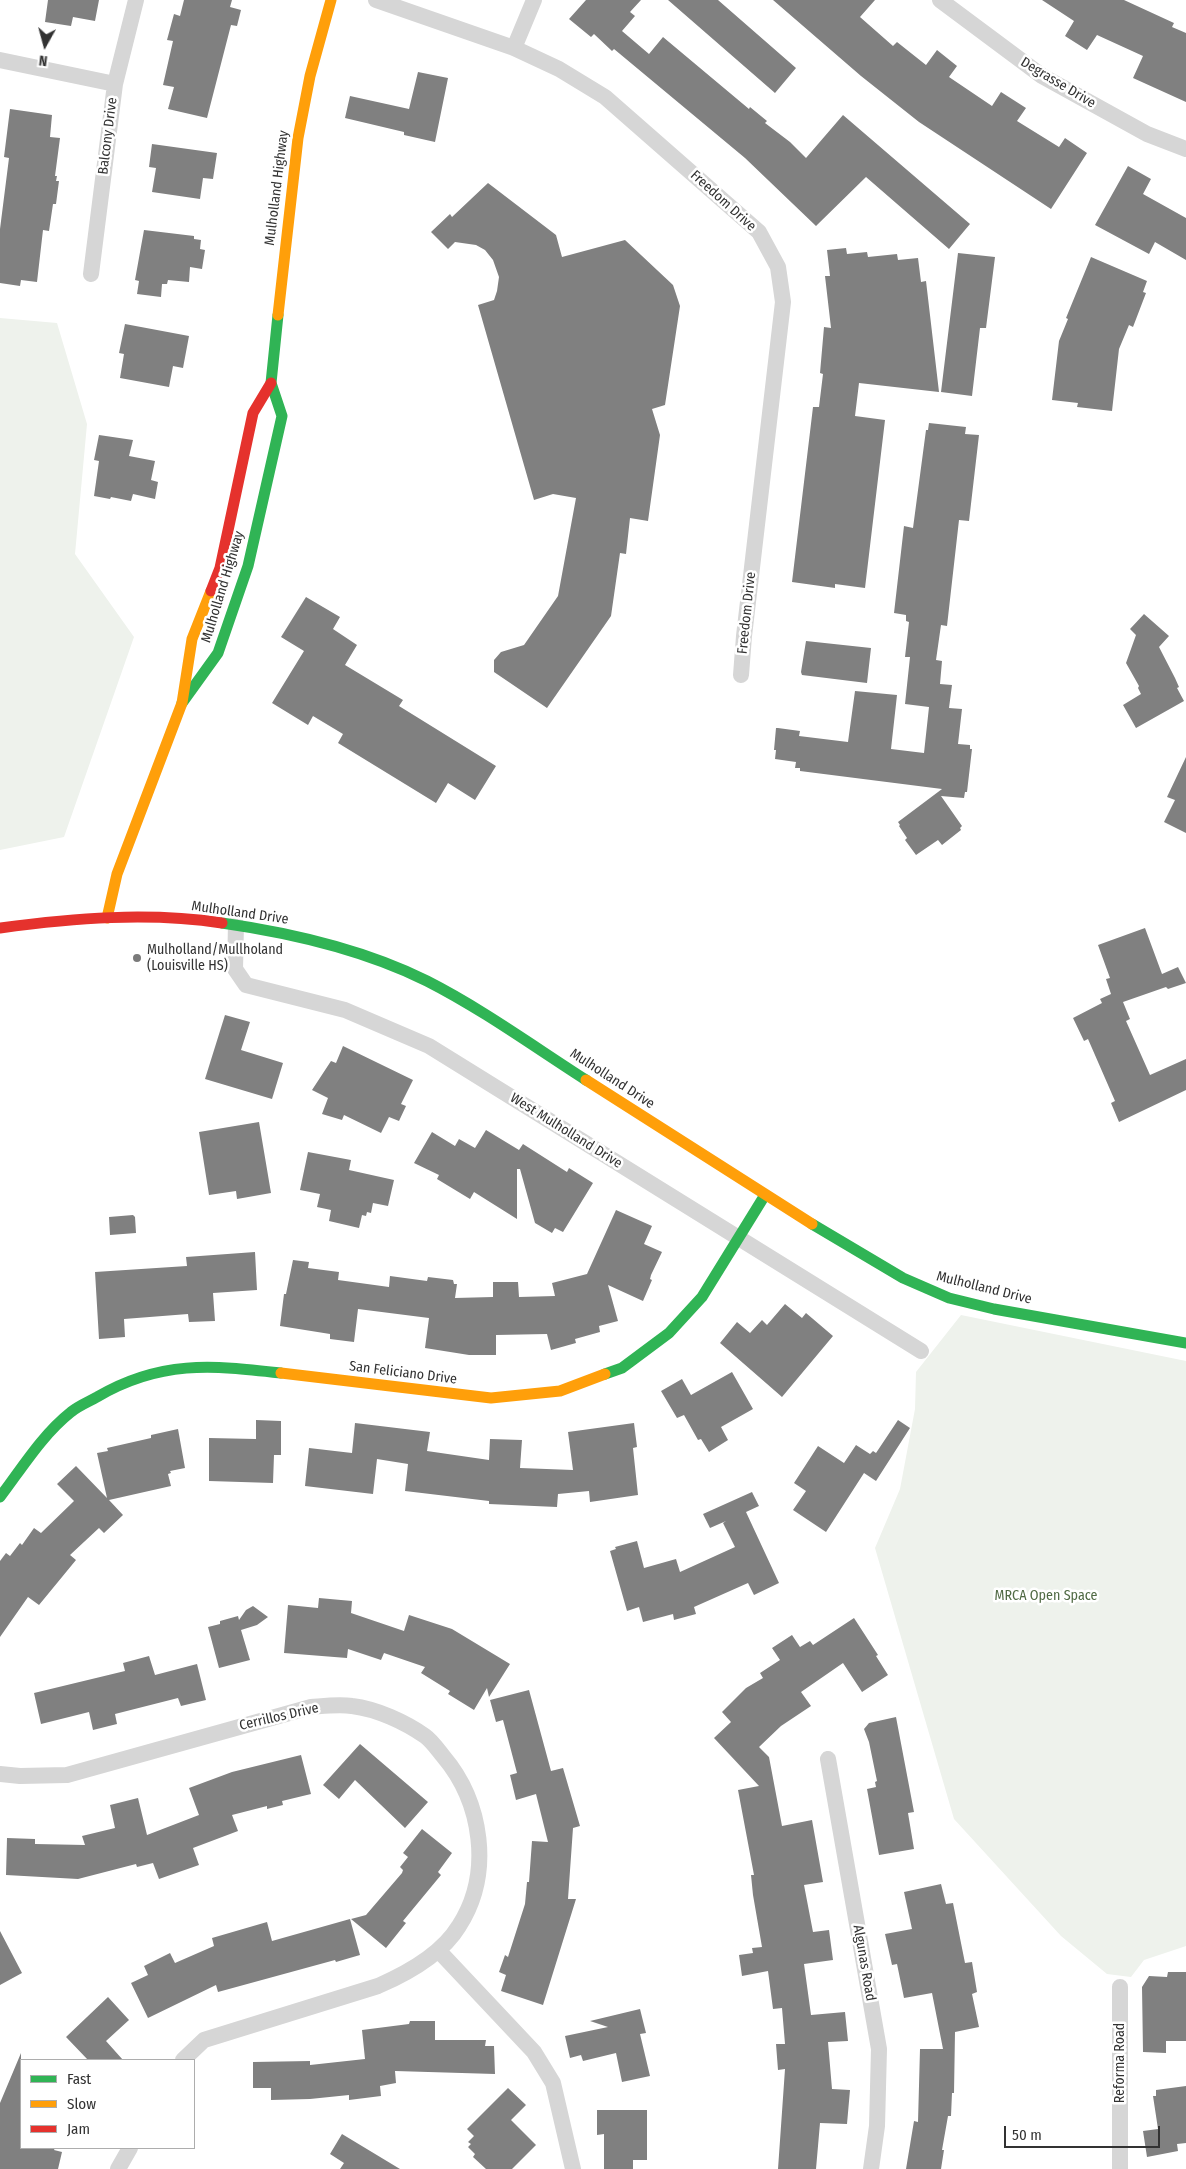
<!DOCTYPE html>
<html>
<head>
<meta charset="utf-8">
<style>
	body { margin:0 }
	#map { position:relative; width:1186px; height:2169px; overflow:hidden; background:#fff; font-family:"Fira Sans Condensed",sans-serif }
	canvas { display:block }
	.legend { position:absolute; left:20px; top:2059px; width:175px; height:90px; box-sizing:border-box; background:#fff; border:1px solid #adadad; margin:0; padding:6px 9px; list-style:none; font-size:15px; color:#323232 }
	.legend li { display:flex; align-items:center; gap:10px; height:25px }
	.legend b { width:25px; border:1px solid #adadad }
	.north { position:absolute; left:20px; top:20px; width:50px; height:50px; -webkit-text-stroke:4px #fff; paint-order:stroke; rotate:187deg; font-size:14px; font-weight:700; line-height:20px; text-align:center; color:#323232 }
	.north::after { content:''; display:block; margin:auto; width:18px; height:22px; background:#323232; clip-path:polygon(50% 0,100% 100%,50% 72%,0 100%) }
	.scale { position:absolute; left:1004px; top:2126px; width:156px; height:22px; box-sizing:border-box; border:2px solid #323232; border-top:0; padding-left:6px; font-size:15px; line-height:18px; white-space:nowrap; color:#323232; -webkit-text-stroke:4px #fff; paint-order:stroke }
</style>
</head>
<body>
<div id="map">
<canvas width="1186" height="2169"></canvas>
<ul class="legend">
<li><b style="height:6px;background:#30b455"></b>Fast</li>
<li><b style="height:6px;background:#ff9f0a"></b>Slow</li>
<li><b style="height:6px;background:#e5322d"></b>Jam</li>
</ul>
<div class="north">N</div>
<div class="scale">50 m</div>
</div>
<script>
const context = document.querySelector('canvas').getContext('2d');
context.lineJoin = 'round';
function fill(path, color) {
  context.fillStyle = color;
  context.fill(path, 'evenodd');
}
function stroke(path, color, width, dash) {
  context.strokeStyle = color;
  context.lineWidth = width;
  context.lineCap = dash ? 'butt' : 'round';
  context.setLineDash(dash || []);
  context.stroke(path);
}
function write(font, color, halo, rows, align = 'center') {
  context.font = font + ' "Fira Sans Condensed",sans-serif';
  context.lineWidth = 5;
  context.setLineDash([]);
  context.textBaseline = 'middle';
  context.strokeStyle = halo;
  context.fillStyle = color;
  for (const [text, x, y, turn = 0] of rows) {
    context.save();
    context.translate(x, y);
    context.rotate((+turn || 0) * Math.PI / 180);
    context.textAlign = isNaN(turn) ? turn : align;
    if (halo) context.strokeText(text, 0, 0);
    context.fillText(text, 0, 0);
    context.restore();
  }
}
fill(new Path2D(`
	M0,318L57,323L87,424L75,554L134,637L64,837L0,850Z
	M961,1315L1186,1361V1946L1144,1960L1131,1977L1107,1974L1061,1936L954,1819L875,1548L900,1489L915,1409L916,1372Z`), '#eef2ec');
fill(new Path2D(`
	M48,0H99L95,21L73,17L71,26L45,22Z
	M184,0H232L230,7L241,10L237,26L231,25L207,118L168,109L174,87L163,85L173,41L167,40L174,14L180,16Z
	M586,0H641L630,12L635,16L622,31L649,54L663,37L749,109L750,107L767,121L765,123L790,142L806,158L843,115L970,224L949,249L866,177L816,226L745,158L614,49L612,51L594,34L591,37L569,19Z
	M668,0H718L796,68L775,93Z
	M773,0H875L860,17L893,46L897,42L926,65L937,50L957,66L949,77L992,106L1001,92L1026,108L1017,121L1059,147L1065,138L1087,153L1051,209L919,122L861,76Z
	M1042,0H1124L1174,23L1172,27L1186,33V102L1133,78L1143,56L1097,35L1087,50L1065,36L1074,21Z
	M418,72L448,78L435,142L404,135V132L345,118L350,96L409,109Z
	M10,109L52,115L50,137L60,138L55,176H57L56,181H59L56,204H53L49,231L43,230L37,282L21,280L20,286L0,283V229L9,158L4,157Z
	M152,144L217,153L213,179L203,178L200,199L152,192L156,168L149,167Z
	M1128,166L1151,179L1143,194L1186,218V260L1155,242L1149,254L1095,225Z
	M488,183L556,235L562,257L625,240L673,285L680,306L665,405L652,409L660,435L648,521L630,518L626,554L620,553L611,616L547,708L494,672V660L501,652L524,645L558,596L576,498L553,494L534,500L478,305L494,300L497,291L499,277L493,260L485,250L476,245L455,242L448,249L431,232L450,214L452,217Z
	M144,230L194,236V239L201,240L200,249L205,250L202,269L190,267L189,282L168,280L167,284H162L161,297L137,294L139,281L135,280Z
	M846,248L847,254L867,252L868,257L897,254L898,260L918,258L921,282L926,281L939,392L859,383L855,416L885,420L865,588L835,584V588L792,582L813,407H819L823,374L820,373L824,327L831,328L825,276H830L827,250Z
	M958,253L995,257L986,328H980L972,396L941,392Z
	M1091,257L1147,281L1143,292L1146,293L1133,327L1129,325L1119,349L1112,411L1077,407L1078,403L1052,400L1059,341L1068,319L1066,318Z
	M125,324L189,336L183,368L173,366L169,387L120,378L124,354L119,353Z
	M929,423L966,427L965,434L979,435L969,521L959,520L947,626L941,625L936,660L942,661L940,684L952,685L949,708L962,709L958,744L970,745V749H972L967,792H965L964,798L941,796L962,826L960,828L961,830L942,845L938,840L916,855L905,840L907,838L899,826L900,825L898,822L942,789L800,771V768H795L796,762L775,759L776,750H774L776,728H778L800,731L799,736L848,742L855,691L897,695L891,749L924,753L929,707L905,704L910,657H905L909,622L906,621V615L894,613L904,526L913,528L926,430H928Z
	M99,435L133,440L129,456L155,461L151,480L158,482L155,499L133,494L131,501L111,497L110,499L94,496L99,461L94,460Z
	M306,597L340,617L333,629L357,645L345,665L403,700L399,706L496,766L475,800L448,783L436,803L338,743L343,734L313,716L308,725L272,703L304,651L281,637Z
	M1144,614L1169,636L1159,647L1175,678L1179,687L1177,688L1184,701L1136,728L1123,705L1141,694L1138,688L1139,686L1126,663L1136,635L1130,629Z
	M806,641L871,648L867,683L802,675L801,672Z
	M1186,757V833L1164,822L1175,800L1167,797Z
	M1145,928L1162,974L1178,967L1186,983L1168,989L1166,987L1123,1002L1130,1019L1126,1021L1150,1075L1186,1059V1090L1119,1122L1111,1103L1115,1101L1088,1039L1084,1041L1073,1018L1102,1003L1100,999L1111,994L1106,979L1110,978L1098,945Z
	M225,1015L250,1022L241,1050L283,1063L272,1099L205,1079Z
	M343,1046L413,1080L401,1104L406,1106L399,1121L389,1117L381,1133L344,1115L342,1120L322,1114L328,1098L312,1090L331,1061L336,1063Z
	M259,1122L271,1193L237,1199L236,1191L209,1195L199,1132Z
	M486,1130L519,1150L523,1144L567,1172L569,1168L593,1183L563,1232L555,1228L552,1233L535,1223L520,1169H517V1219L474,1192L470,1199L437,1179L439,1175L414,1163L432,1132L455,1146L459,1139L475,1148Z
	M308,1152L351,1160L349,1170L394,1180L388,1206L373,1203L371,1213L367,1212L366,1216L362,1215L359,1228L329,1221L331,1210L317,1207L320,1194L300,1190Z
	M616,1210L652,1226L644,1244L662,1252L651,1275L650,1279L652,1280L643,1301L608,1285L618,1321L599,1326L600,1332L575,1339L576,1343L551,1350L547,1334L496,1335V1355H469L425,1348L429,1318L358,1309L354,1342L330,1339V1334L280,1326L284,1294H286L293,1260L309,1262L308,1268L339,1272L338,1280L389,1287L390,1276L427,1281L428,1277L453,1280L454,1284H457L455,1298L493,1297V1282H518L519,1297L555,1296L552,1283L587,1274Z
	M133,1215L135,1217L136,1233L110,1235L109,1217Z
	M255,1252L257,1290L213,1293L215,1321L189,1322L188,1314L124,1319L125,1337L99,1339L95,1272L187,1266L186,1257Z
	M785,1304L802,1318L806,1313L833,1336L782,1397L720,1343L737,1322L750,1333L762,1320L767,1325Z
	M732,1372L753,1409L721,1427L728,1440L709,1452L701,1439L698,1440L684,1415L677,1418L661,1391L682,1379L691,1395Z
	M256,1420L281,1421V1455H274L273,1483L209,1481V1438L256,1439Z
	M898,1420L910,1428L876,1481L864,1473L826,1532L793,1510L806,1491L794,1483L818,1446L844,1463L856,1445L870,1454L873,1451L876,1453Z
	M355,1423L430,1432L427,1451L489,1460L490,1439L522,1440L520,1468L573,1470L568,1432L634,1423L637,1447L633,1448L638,1495L590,1502L589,1491L558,1494L557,1507L489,1504V1501L405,1491L408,1464L377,1459L373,1494L305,1486L309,1448L352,1453Z
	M178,1429L185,1468L170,1471L171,1473L168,1474L171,1486L109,1500L123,1515L104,1533L99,1528L70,1555L76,1560L39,1605L28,1597L0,1637V1561L6,1553L10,1556L20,1543L22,1545L34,1528L41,1533L74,1501L57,1484L76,1466L107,1498L97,1453L108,1451L107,1448L151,1438V1435Z
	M752,1492L759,1506L746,1512L779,1583L754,1595L748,1583L694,1607L696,1614L674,1620L673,1614L643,1622L639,1607L627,1611L610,1551L616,1549L615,1547L637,1541L644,1568L676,1559L680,1572L735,1547L723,1523L726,1521L710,1528L703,1514Z
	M319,1598L352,1601L351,1613L404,1631L409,1615L452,1629L510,1664L489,1697L487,1688L474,1710L448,1694L450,1691L421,1673L425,1667L384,1653L381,1660L348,1649L347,1658L284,1653L288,1605L318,1608Z
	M253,1606L268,1617L257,1625L241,1630L250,1660L219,1668L208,1627L220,1624V1621L238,1616L239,1620L246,1610Z
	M854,1618L878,1655L876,1656L888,1675L862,1692L843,1663L801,1692L811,1706L781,1726L759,1747L769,1757L782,1826L812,1820L823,1882L804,1885L813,1932L829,1930L833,1960L804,1964L811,2015L845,2012L848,2041L828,2042L832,2089L850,2090L847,2124L820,2123L816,2169H778L785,2069L778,2070L776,2044H785L782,2008L773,2009L768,1971L742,1976L739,1955L753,1953L752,1948L762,1947L753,1895L751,1875H754L738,1790L759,1786L714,1738L731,1722L722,1712L746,1688L763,1678L760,1673L780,1660L772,1648L792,1635L800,1647L810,1641L813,1645Z
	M149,1656L155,1675L197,1664L206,1700L181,1706L178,1698L115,1714L117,1724L93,1730L89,1712L41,1724L34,1693L125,1671L123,1663Z
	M529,1690L551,1771L563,1768L580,1826L573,1828L568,1899H576L543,2005L501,1991L506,1975L499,1972L505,1955L508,1957L525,1904L527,1882H529L532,1841L548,1842L536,1794L516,1800L510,1775L517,1773L503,1720L496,1722L490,1700Z
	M896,1717L914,1812L908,1813L914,1849L879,1855L867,1789L876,1787L875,1782L877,1781L869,1742L864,1729L869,1723Z
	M360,1744L428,1802L405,1828L355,1780L339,1799L323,1785Z
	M301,1755L311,1794L282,1801L283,1805L267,1809V1806L232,1815L238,1831L193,1848L199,1865L159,1879L153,1863L137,1867L136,1864L78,1879L6,1875L7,1838L35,1839V1844L85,1845L82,1836L115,1828L110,1805L138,1798L147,1835L199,1815L189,1788L232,1772Z
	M422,1829L452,1853L438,1872L441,1875L403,1921L406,1923L386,1948L351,1919L366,1915L402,1873L403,1870L400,1867L408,1857L403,1853Z
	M941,1884L946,1904L953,1903L965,1963L972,1962L977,1992L972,1994L979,2027L955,2032L954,2093H952L951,2116H948L942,2150H944L941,2169H906L914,2121L918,2122L920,2049H943L932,1993L904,1998L897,1964L892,1965L885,1934L912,1929L904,1892Z
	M350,1919L360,1955L336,1962L335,1960L218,1992L216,1985L148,2018L131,1983L148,1975L144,1966L170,1953L175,1963L214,1946L212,1938L267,1922L272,1941Z
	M0,1931L22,1973L0,1985Z
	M1168,1972H1186V2041H1166V2053L1143,2052L1142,1987L1149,1976L1167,1977Z
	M108,1997L129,2020L106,2041L123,2060H88L66,2037Z
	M640,2009L646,2033L640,2034L650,2076L622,2082L616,2053L583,2061L581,2055L570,2058L565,2036L608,2027L590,2021Z
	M410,2021H435V2040H486L485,2046H494L495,2074L395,2071L396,2083L380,2086L381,2096L349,2100V2095L310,2099L271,2100V2088H253V2062L310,2061V2065L365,2059L362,2030L409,2024Z
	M21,2053V2148H55L54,2150L62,2152L58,2169H0V2103Z
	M1186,2086V2143L1177,2144L1178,2151L1147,2157L1143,2131L1158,2129L1153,2096H1156V2090Z
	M508,2088L526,2105L511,2120L536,2145L512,2169H486L473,2157L475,2154L468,2147L471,2144L468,2142L474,2136L467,2129Z
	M597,2110H647V2160H633V2169H604V2134L597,2135Z
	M342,2134L400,2169H340L344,2163L330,2154Z`), '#808080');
stroke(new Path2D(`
	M376,0L514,48L559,69L605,97L759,232L778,267L783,302L744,636L741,675
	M940,0L1042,76L1147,134L1186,149
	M514,48L534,0
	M0,60L115,84
	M91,274L115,84L136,0
	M236,924L235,969L246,985L345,1010L429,1046L921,1351
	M828,1759L879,2049L877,2126L871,2169
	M0,1774L20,1776L67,1775L311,1707C324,1706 339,1704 352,1706C377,1709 405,1722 425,1736C432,1741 438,1750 443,1756C482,1802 493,1873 459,1926C442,1954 408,1973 378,1986L204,2040L183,2060
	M438,1950L534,2052L553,2083L573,2169
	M1120,1987V2169
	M118,2169L130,2148`), '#d6d6d6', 16);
stroke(new Path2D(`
	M182,703L218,653L248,566L282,416L271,383L278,315
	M222,923C292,933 363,949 427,981C482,1009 533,1046 586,1080
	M812,1224L903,1278L949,1298L994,1309L1186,1343
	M605,1374L622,1368L669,1333L702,1297L765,1195
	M0,1497C22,1468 42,1435 71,1412C78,1406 88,1402 97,1397C160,1360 211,1365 281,1373`), '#30b455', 11);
stroke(new Path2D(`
	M278,315L298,138L310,76L331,0
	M107,918L117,874L182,703L192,639L211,591
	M586,1080L812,1224
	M281,1373L491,1398L560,1391L605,1374`), '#ff9f0a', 11);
stroke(new Path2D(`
	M211,591L220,568L253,413L271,383
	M0,928C74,918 148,912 222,923`), '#e5322d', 11);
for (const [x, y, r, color] of [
	[137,958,5,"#7a7a7a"]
]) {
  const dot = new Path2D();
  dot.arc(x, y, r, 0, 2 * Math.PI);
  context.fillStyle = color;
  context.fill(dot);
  stroke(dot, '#fff', 2);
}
write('14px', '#323232', '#fff', [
	["Degrasse Drive",1058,83,31],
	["Balcony Drive",108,136,-83],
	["Mulholland Highway",277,188,-83],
	["Freedom Drive",723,201,42],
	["Mulholland Highway",223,587,-73],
	["Freedom Drive",747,613,-84],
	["Mulholland Drive",240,913,8],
	["Mulholland Drive",612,1079,33],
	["West Mulholland Drive",566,1131,32],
	["Mulholland Drive",984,1288,14],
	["San Feliciano Drive",403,1373,7],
	["Cerrillos Drive",279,1717,-13],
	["Algunas Road",864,1963,80],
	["Reforma Road",1120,2063,-90]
]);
write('14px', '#323232', '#fff', [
	["Mulholland/Mullholand",147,950],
	["(Louisville HS)",147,966]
], 'left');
write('14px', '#506a44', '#fff', [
	["MRCA Open Space",1046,1596]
]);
</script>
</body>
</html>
